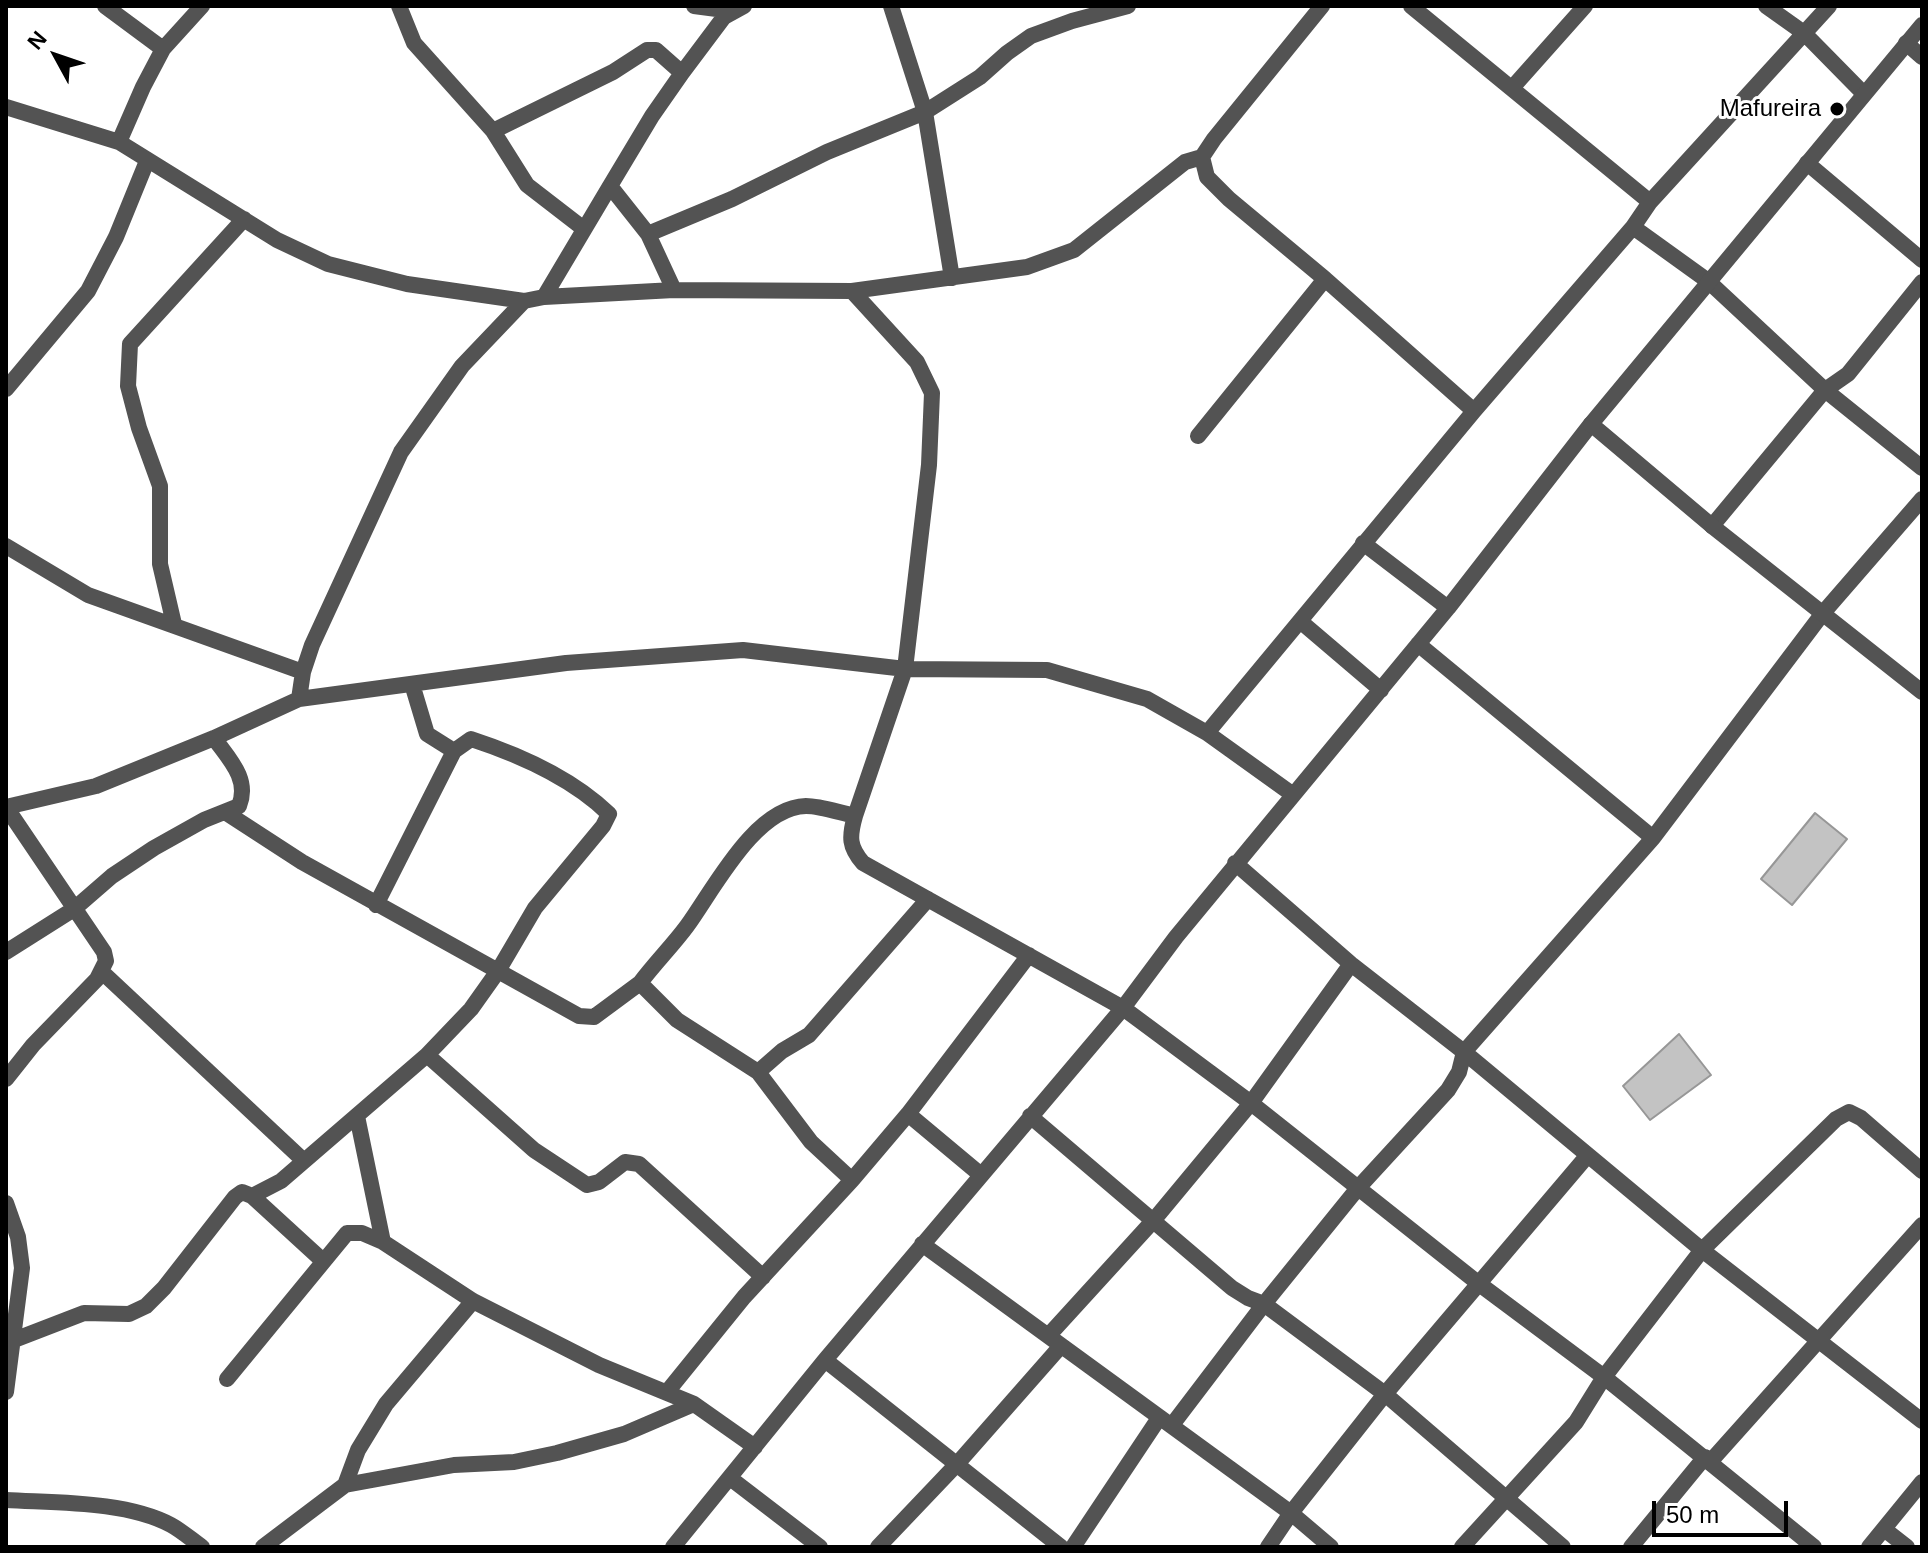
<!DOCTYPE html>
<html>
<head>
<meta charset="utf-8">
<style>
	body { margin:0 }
	#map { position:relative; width:1928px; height:1553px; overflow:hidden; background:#fff; font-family:Helvetica,sans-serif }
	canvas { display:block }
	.frame { position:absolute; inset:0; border:8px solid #000; pointer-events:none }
	.north { position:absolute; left:16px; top:16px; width:80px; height:80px; -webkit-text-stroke:6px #fff; paint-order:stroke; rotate:310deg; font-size:22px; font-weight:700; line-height:32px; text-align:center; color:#000 }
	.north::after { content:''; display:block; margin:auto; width:28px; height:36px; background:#000; clip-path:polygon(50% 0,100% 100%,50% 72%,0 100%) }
	.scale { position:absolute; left:1652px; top:1501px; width:136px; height:36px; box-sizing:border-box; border:4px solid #000; border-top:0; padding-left:10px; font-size:24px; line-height:28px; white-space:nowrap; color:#000; -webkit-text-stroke:6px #fff; paint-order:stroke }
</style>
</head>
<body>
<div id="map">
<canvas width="1928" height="1553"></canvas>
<div class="frame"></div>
<div class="north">N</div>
<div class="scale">50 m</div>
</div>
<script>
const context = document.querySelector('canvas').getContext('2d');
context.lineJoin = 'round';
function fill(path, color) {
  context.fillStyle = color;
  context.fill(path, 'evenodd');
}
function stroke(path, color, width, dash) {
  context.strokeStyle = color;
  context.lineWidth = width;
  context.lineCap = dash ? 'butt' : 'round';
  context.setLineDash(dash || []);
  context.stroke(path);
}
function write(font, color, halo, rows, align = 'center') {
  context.font = font + ' Helvetica,sans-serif';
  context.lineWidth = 6;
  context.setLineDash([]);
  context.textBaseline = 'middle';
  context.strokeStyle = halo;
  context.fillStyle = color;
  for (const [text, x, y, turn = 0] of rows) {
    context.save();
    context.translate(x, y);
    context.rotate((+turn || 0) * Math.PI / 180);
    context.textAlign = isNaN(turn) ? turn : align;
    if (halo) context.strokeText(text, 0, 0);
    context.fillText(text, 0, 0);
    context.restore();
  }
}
const building = new Path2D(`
	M1815,813L1847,839L1792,905L1761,879Z
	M1679,1034L1711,1075L1650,1120L1623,1086Z`);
fill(building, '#c3c3c3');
stroke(building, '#979797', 2);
stroke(new Path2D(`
	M105,6L163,49
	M399,6L414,43L493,131L527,185L584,229
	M694,6L732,11
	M891,6L925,112L952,278
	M1322,6L1214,139L1202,157L1207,177L1229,199L1325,279L1474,411
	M1411,6L1650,202
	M1766,6L1804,33L1864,94
	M1906,43L1922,57
	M1512,88L1585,6
	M6,107L119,142L277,240L328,264L407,284L524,301
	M493,131L613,72L647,50H656L682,73
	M119,142L143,87L163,49L202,6
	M1807,163L1922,260
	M1633,227L1708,281L1825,390L1922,468
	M648,234L732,199L827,152L925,112L980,77L1007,53L1031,36L1072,21L1128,6
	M674,290L648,234L610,186L652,116L682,73L724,17L744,6
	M852,291L917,362L932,393L929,465L905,669L855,816C849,837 849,847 863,863L1123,1008L1251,1103L1478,1283L1604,1377L1814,1547
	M544,297L610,186
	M6,389L88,291L116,237L147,161
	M1198,436L1325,279
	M1712,526L1825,390L1848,374L1922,282
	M1363,543L1448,608
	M6,546L88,595L303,672
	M1300,621L1381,690
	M174,624L160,564V486L139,428L128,386L130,344L244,219
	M1418,644L1653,838
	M412,684L427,734L454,751
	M299,699L303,672L312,645L401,452L462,366L524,301L544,297L674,290L852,291L1027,267L1074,250L1185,162L1202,157
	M1207,733L1474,411L1633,227L1650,202L1829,6
	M6,807L96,786L214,738L299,699L566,663L743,650L905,669L1047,670L1147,699L1207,733L1292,794
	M225,812L302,862L579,1016L594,1017L640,983
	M1235,863L1351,964L1464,1052L1702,1250L1922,1421
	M6,952L74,909L112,876L154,848L204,820L239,806C250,779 229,759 214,738
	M101,971L303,1160
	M427,1055L534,1150L587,1185L599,1182L625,1162L639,1164L763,1277
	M758,1072L782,1051L809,1035L928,899
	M6,1079L33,1045L97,979L106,961L104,952L6,807
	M908,1114L981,1175
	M357,1116L383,1242
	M1030,1116L1232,1288L1248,1298L1264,1304L1385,1394L1563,1547
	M852,1180L811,1142L758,1072L677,1020L640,983C655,963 673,945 687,926C714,889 755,807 806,806C821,806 840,813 855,816
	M252,1196L281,1181L427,1055L471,1009L498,971L535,908L603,826L609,814C572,778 520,755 471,739L454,751L376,905
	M6,1203L18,1237L22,1268L6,1392
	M922,1244L1291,1513L1331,1547
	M1049,1335L1153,1221L1251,1103L1351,964
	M14,1340L84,1313L129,1314L146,1306L164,1288L235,1197L242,1192L252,1196L323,1261
	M825,1360L1061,1547
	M227,1379L347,1233H362L383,1242L473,1301L599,1365L694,1404L755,1447
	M667,1392L744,1297L852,1180L908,1114L1029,955
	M1172,1425L1264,1304L1358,1188L1448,1090L1459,1072L1464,1052L1653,838L1823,613L1922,499
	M1710,1462L1922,1225
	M730,1478L820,1547
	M345,1485L358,1450L386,1404L473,1301
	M6,1500C57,1503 126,1501 171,1525C182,1531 192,1540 202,1547
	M1884,1529L1907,1547
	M263,1547L345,1485L454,1465L514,1462L557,1453L624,1434L694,1404
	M673,1547L825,1360L1123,1008L1176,937L1448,608L1591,424
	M878,1547L957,1464L1060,1347
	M1073,1547L1159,1418
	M1268,1547L1291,1513L1385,1394L1588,1155
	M1462,1547L1576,1422L1604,1377L1702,1250L1836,1119L1849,1112L1861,1118L1922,1171
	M1631,1547L1705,1457
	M1869,1547L1922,1482`), '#535353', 16);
stroke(new Path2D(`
	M1922,25L1591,424L1712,526L1922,692`), '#535353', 16);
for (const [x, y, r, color] of [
	[1837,109,8,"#000"]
]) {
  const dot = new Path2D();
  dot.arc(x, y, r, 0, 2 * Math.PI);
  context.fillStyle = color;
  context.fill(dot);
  stroke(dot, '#fff', 3);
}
write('24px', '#000', '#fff', [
	["Mafureira",1821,109]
], 'right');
</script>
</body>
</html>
